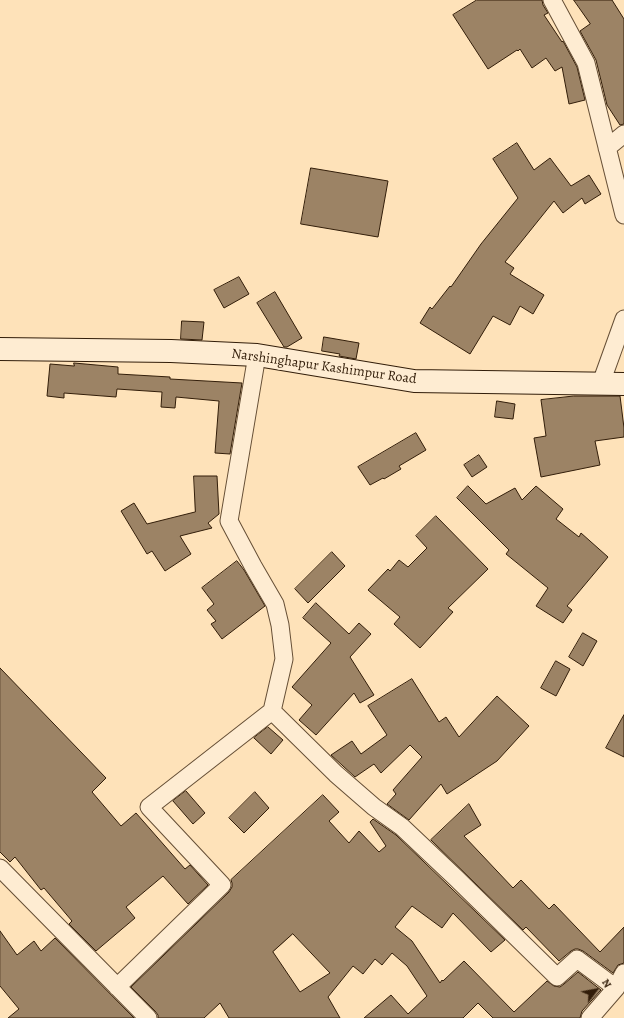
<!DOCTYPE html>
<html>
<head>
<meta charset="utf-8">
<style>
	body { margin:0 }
	#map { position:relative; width:624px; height:1018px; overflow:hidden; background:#fee2b9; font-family:Alegreya,serif }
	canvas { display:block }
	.north { position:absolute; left:576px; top:970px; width:40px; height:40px; -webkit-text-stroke:3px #feecd2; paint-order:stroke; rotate:58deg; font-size:11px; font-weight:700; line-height:16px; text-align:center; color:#321d09 }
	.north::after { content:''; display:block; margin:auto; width:14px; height:18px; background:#321d09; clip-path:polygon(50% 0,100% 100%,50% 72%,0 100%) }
</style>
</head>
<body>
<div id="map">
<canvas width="624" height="1018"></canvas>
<div class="north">N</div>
</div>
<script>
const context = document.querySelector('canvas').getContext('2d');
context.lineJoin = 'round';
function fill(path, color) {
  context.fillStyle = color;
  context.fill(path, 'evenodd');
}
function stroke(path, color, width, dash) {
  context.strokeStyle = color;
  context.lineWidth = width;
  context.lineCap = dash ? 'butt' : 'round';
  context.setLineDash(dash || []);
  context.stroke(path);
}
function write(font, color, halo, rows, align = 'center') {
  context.font = font + ' Alegreya,serif';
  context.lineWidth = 4;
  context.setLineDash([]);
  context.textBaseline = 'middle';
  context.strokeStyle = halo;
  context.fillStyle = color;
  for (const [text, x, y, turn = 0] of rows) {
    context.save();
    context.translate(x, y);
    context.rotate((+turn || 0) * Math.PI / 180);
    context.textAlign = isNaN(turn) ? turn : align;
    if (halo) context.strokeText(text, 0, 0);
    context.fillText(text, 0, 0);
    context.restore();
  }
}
const building = new Path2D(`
	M477,0H542L543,5L548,13L544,15L562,42L563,41L577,67L585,100L569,104L562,67L555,71L546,58L532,68L520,49L518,51L517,50L488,69L453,15Z
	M574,0H612L624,19V124L620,125L607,105L596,60L580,31L590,24Z
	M517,143L534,170L550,158L571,186L589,175L601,194L585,204L582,198L563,213L554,201L505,262L514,268L510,274L544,295L533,314L520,306L510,325L493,316L470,354L420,323L430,307L432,309L450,286L451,287L481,244L518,198L493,159Z
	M311,168L388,181L378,237L301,224Z
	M239,277L249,294L224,308L214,290Z
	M275,292L302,338L287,347H284L257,303Z
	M182,321L204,322L202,340L181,339Z
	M324,337L359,343L356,359L339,356L340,354L322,351Z
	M74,363L118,367V374L170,377V379L242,383L230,454L215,453L219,401L176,397L175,408L161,407L162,392L117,389L116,397L64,393V398L47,396L50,364L74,366Z
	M574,396H620L624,428V437L595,441L600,465L541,477L534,438L546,436L541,400Z
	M497,401L515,404L513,419L495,417Z
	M416,433L426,450L399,466L401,469L384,479L383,478L370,485L358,467Z
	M479,455L487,467L472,477L464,465Z
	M194,476H217L219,514L208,523L212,528L180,536L191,554L165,571L152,551L147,554L121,511L134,503L147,524L195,512Z
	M468,486L486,504L515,488L522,500L536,486L563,509L556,519L579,537L581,533L608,557L567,606L572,610L563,623L536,606L548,588L506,554L509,550L457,498Z
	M436,516L488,569L448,608L453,612L420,648L394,624L400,617L368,590L388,569L390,571L399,560L408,567L427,548L416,536Z
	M332,552L345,566L308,603L295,589Z
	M237,561L244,570L265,606L222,639L211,624L216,621L207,610L214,604L202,588Z
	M316,603L349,634L359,623L371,634L350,657L374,695L360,703L354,693L316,735L299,720L312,705L292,687L331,643L303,618Z
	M583,633L597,641L583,666L569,657Z
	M556,661L570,669L556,696L541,688Z
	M0,668L106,778L92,792L121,826L136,813L185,869L190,865L208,885L188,904L163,876L126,907L135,918L96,951L69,924L72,921L44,888L41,890L15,857L10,862L0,852Z
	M412,679L439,722L446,717L459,737L497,696L529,726L497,761L447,794L441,784L409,820L387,804L396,794L393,790L422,757L410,745L381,773L374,764L355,777L331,755L352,741L361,754L387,735L368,706Z
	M624,715V757L606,748Z
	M268,727L283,740L271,754L254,738Z
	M186,791L205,813L193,824L173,801Z
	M255,792L269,808L244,833L229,818Z
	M323,795L339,812L329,821L349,843L359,831L379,852L386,846L370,822L373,819L396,835L505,940L491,952L453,913L442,928L412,906L395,927L412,941L440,983L442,980L443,981L464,961L514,1012L547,981L554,986L560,987L564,984L578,972L601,990L582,1011L580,1018H493L478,1003L463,1018H364L391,995L408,1014L427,996L407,966L392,953L382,965L375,959L363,974L353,966L328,997L340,1018H229L220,1003L204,1018H158V1015L155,1011L131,987L229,892L232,887V883L231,880ZM293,934L330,973L300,992L273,952Z
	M469,804L481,825L464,836L513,888L521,880L549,909L554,904L600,952L624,927V963L618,965L613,973L583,951L578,949H575L571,951L559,961L526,927L523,930L431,840Z
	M0,931L17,955L34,941L41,951L55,938L134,1018H8L19,1009L0,986Z`);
fill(building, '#9c8365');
stroke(building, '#321d09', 1);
const street = new Path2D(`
	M552,0L586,63L624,215
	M607,148L624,134
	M257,355L229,521L253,566L275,604L280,625L284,659L272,711L336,774L374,807L402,827L456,878L557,977L577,959L616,988
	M601,383L624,319
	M0,868L148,1018
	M117,987L222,885L149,807L272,711
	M590,1018L616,988L624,973`);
const secondary = new Path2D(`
	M0,349L171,351L257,355L414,381L624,384`);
stroke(street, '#654e35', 19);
stroke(secondary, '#321d09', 24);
stroke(street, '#feecd2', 17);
stroke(secondary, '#feecd2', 22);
write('14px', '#321d09', '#feecd2', [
	["Narshinghapur Kashimpur Road",324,367,8]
]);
</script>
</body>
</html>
